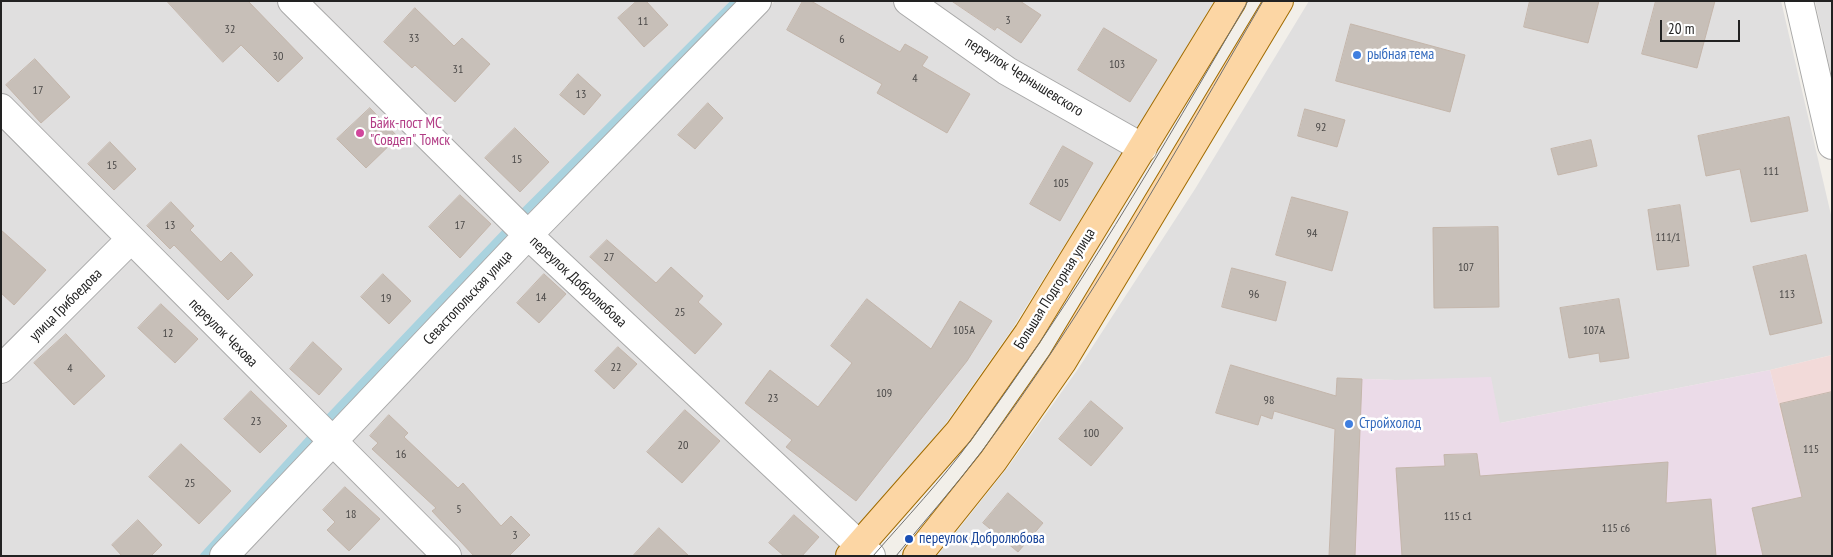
<!DOCTYPE html>
<html>
<head>
<meta charset="utf-8">
<style>
	body { margin:0 }
	#map { position:relative; width:1833px; height:557px; overflow:hidden; background:#f2efe9; font-family:"PT Sans Narrow",sans-serif }
	canvas { display:block }
	.frame { position:absolute; inset:0; border:2px solid #222; pointer-events:none }
	.scale { position:absolute; left:1660px; top:20px; width:80px; height:22px; box-sizing:border-box; border:2px solid #222; border-top:0; padding-left:6px; font-size:15px; line-height:18px; white-space:nowrap; color:#222; -webkit-text-stroke:4px #fff; paint-order:stroke }
</style>
</head>
<body>
<div id="map">
<canvas width="1833" height="557"></canvas>
<div class="frame"></div>
<div class="scale">20 m</div>
</div>
<script>
const context = document.querySelector('canvas').getContext('2d');
context.lineJoin = 'round';
function fill(path, color) {
  context.fillStyle = color;
  context.fill(path, 'evenodd');
}
function stroke(path, color, width, dash) {
  context.strokeStyle = color;
  context.lineWidth = width;
  context.lineCap = dash ? 'butt' : 'round';
  context.setLineDash(dash || []);
  context.stroke(path);
}
function write(font, color, halo, rows, align = 'center') {
  context.font = font + ' "PT Sans Narrow",sans-serif';
  context.lineWidth = 5;
  context.setLineDash([]);
  context.textBaseline = 'middle';
  context.strokeStyle = halo;
  context.fillStyle = color;
  for (const [text, x, y, turn = 0] of rows) {
    context.save();
    context.translate(x, y);
    context.rotate((+turn || 0) * Math.PI / 180);
    context.textAlign = isNaN(turn) ? turn : align;
    if (halo) context.strokeText(text, 0, 0);
    context.fillText(text, 0, 0);
    context.restore();
  }
}
fill(new Path2D(`
	M1,1H282L515,232L331,424L122,216L1,92Z
	M303,1H743L525,219Z
	M775,1H891L1003,82L1125,148L1011,331L944,426L857,528L544,234Z
	M925,1H1214L1136,131L1014,63Z
	M1309,1H1781L1832,219V355L1770,370L1500,423L1395,380L1337,378L1329,556H937L1008,467L1078,369L1195,189Z
	M1815,1H1832V76L1828,60Z
	M1,128L111,239L1,350Z
	M531,251L846,547L837,556H458L344,443Z
	M129,257L316,445L208,556H1V386Z
	M334,458L432,556H240Z`), '#e0dfdf');
fill(new Path2D(`
	M1832,355V556H1763L1752,508L1802,497L1770,370Z`), '#f2dad9');
fill(new Path2D(`
	M1770,370L1802,497L1752,509L1763,556H1329L1337,378L1395,380L1491,377L1500,423Z`), '#ebdbe8');
stroke(new Path2D(`
	M524,212L736,1
	M204,556L331,416L506,232`), '#aad3df', 8);
const building = new Path2D(`
	M167,1H248L303,58L278,82L241,45L223,62Z
	M637,1H646L668,25L644,47L618,18Z
	M803,1H811L900,52L905,44L928,57L922,66L970,94L947,133L877,93L882,84L787,30Z
	M952,1H1020L1041,15L1021,43L997,27L995,30Z
	M1530,1H1599L1588,43L1524,27Z
	M1656,1H1715L1697,68L1642,54Z
	M415,8L454,46L462,38L490,64L455,102L415,65L412,68L384,42Z
	M1351,24L1465,55L1450,112L1336,81Z
	M1104,28L1157,60L1130,102L1078,70Z
	M35,59L70,97L41,123L6,85Z
	M578,74L601,95L584,115L560,95Z
	M708,103L723,118L695,149L678,135Z
	M370,108L398,137L366,168L337,139Z
	M1305,109L1345,120L1337,147L1298,136Z
	M1789,117L1808,211L1751,222L1740,169L1706,176L1698,136Z
	M515,128L549,162L520,192L485,158Z
	M1591,140L1597,166L1558,175L1551,149Z
	M110,142L136,169L114,190L88,164Z
	M1063,146L1093,163L1060,221L1030,204Z
	M460,195L491,224L460,258L429,227Z
	M1292,197L1348,212L1332,271L1276,255Z
	M171,202L194,226L190,230L221,262L231,252L253,275L228,300L174,245L170,249L147,226Z
	M1680,205L1689,266L1657,270L1648,210Z
	M1498,227L1499,307L1434,308L1433,228Z
	M1,230L46,270L14,305L1,293Z
	M607,240L656,283L671,267L703,296L698,302L722,324L695,354L590,257Z
	M1806,255L1822,323L1770,335L1753,267Z
	M1232,268L1286,282L1276,321L1222,307Z
	M383,274L411,301L389,324L361,297Z
	M544,274L566,294L539,323L517,303Z
	M867,299L931,349L960,301L992,321L967,361L856,501L786,447L792,440L745,403L770,370L818,407L852,363L831,346Z
	M1619,299L1629,358L1600,362L1599,353L1569,358L1560,308Z
	M161,304L198,339L175,363L138,328Z
	M66,334L105,376L74,405L34,363Z
	M313,342L342,369L319,395L290,369Z
	M618,347L637,364L614,389L595,371Z
	M1231,365L1336,396L1337,378L1362,379L1355,556H1329L1335,429L1274,411L1272,419L1261,415L1258,425L1216,413Z
	M251,391L287,426L260,453L224,419Z
	M1832,392V556H1763L1752,508L1802,497L1780,404Z
	M1091,401L1123,428L1091,466L1059,439Z
	M685,410L720,441L682,483L647,452Z
	M389,415L408,433L404,437L458,488L463,483L501,526L511,516L530,535L509,556H474L432,511L436,508L372,449L378,443L370,436Z
	M181,444L231,491L199,524L149,477Z
	M1477,454L1480,476L1668,462L1666,503L1711,499L1716,556H1402L1396,468L1445,466L1444,455Z
	M345,487L380,519L349,551L327,530L335,522L323,510Z
	M1008,493L1043,523L1018,552L983,523Z
	M794,515L819,537L802,556H784L769,543Z
	M138,520L162,545L151,556H122L112,545Z
	M659,528L689,556H633Z`);
fill(building, '#c7bfb8');
stroke(building, '#c4b6ab', 1);
const minor = new Path2D(`
	M292,1L528,235L871,556
	M908,1L1007,71L1143,148
	M1799,1L1832,145
	M1,108L447,556
	M1,369L130,240
	M224,556L528,235L757,1`);
const major = new Path2D(`
	M850,556L959,432L1028,334L1232,1
	M917,556L993,461L1062,362L1279,1`);
stroke(minor, '#a9a9a9', 30);
stroke(major, '#a06b00', 30);
stroke(minor, '#fff', 28);
stroke(major, '#fcd6a4', 28);
stroke(new Path2D(`
	M873,556C906,518 942,480 971,440C1074,301 1161,151 1248,1
	M896,556C924,521 955,487 982,451C1087,311 1175,152 1263,1`), '#707070', 1);
for (const [x, y, r, color] of [
	[1357,55,5,"#3f7fe0"],
	[360,133,5,"#d1479c"],
	[1349,424,5,"#3f7fe0"],
	[909,539,5,"#1a4fb4"]
]) {
  const dot = new Path2D();
  dot.arc(x, y, r, 0, 2 * Math.PI);
  context.fillStyle = color;
  context.fill(dot);
  stroke(dot, '#fff', 2);
}
write('12px', '#4b4948', null, [
	["3",1008,21],
	["11",643,22],
	["32",230,30],
	["33",414,39],
	["6",842,40],
	["30",278,57],
	["103",1117,65],
	["31",458,70],
	["4",915,79],
	["17",38,91],
	["13",581,95],
	["92",1321,128],
	["15",517,160],
	["15",112,166],
	["111",1771,172],
	["105",1061,184],
	["13",170,226],
	["17",460,226],
	["94",1312,234],
	["111/1",1668,238],
	["27",609,258],
	["107",1466,268],
	["96",1254,295],
	["113",1787,295],
	["14",541,298],
	["19",386,299],
	["25",680,313],
	["105А",964,331],
	["107А",1594,331],
	["12",168,334],
	["22",616,368],
	["4",70,369],
	["109",884,394],
	["23",773,399],
	["98",1269,401],
	["23",256,422],
	["100",1091,434],
	["20",683,446],
	["115",1811,450],
	["16",401,455],
	["25",190,484],
	["5",459,510],
	["18",351,515],
	["115 с1",1458,517],
	["115 с6",1616,529],
	["3",515,536]
]);
write('15px', '#366cbe', '#fff', [
	["рыбная тема",1367,55],
	["Стройхолод",1359,424]
], 'left');
write('15px', '#222', '#fff', [
	["переулок Чернышевского",1024,77,32],
	["переулок Добролюбова",578,282,43],
	["Большая Подгорная улица",1055,289,-58],
	["Севастопольская улица",468,298,-47],
	["улица Грибоедова",66,305,-45],
	["переулок Чехова",223,333,45]
]);
write('15px', '#b23c85', '#fff', [
	["Байк-пост MC",370,124],
	["\"Совдеп\" Томск",370,141]
], 'left');
write('15px', '#164399', '#fff', [
	["переулок Добролюбова",919,539]
], 'left');
</script>
</body>
</html>
